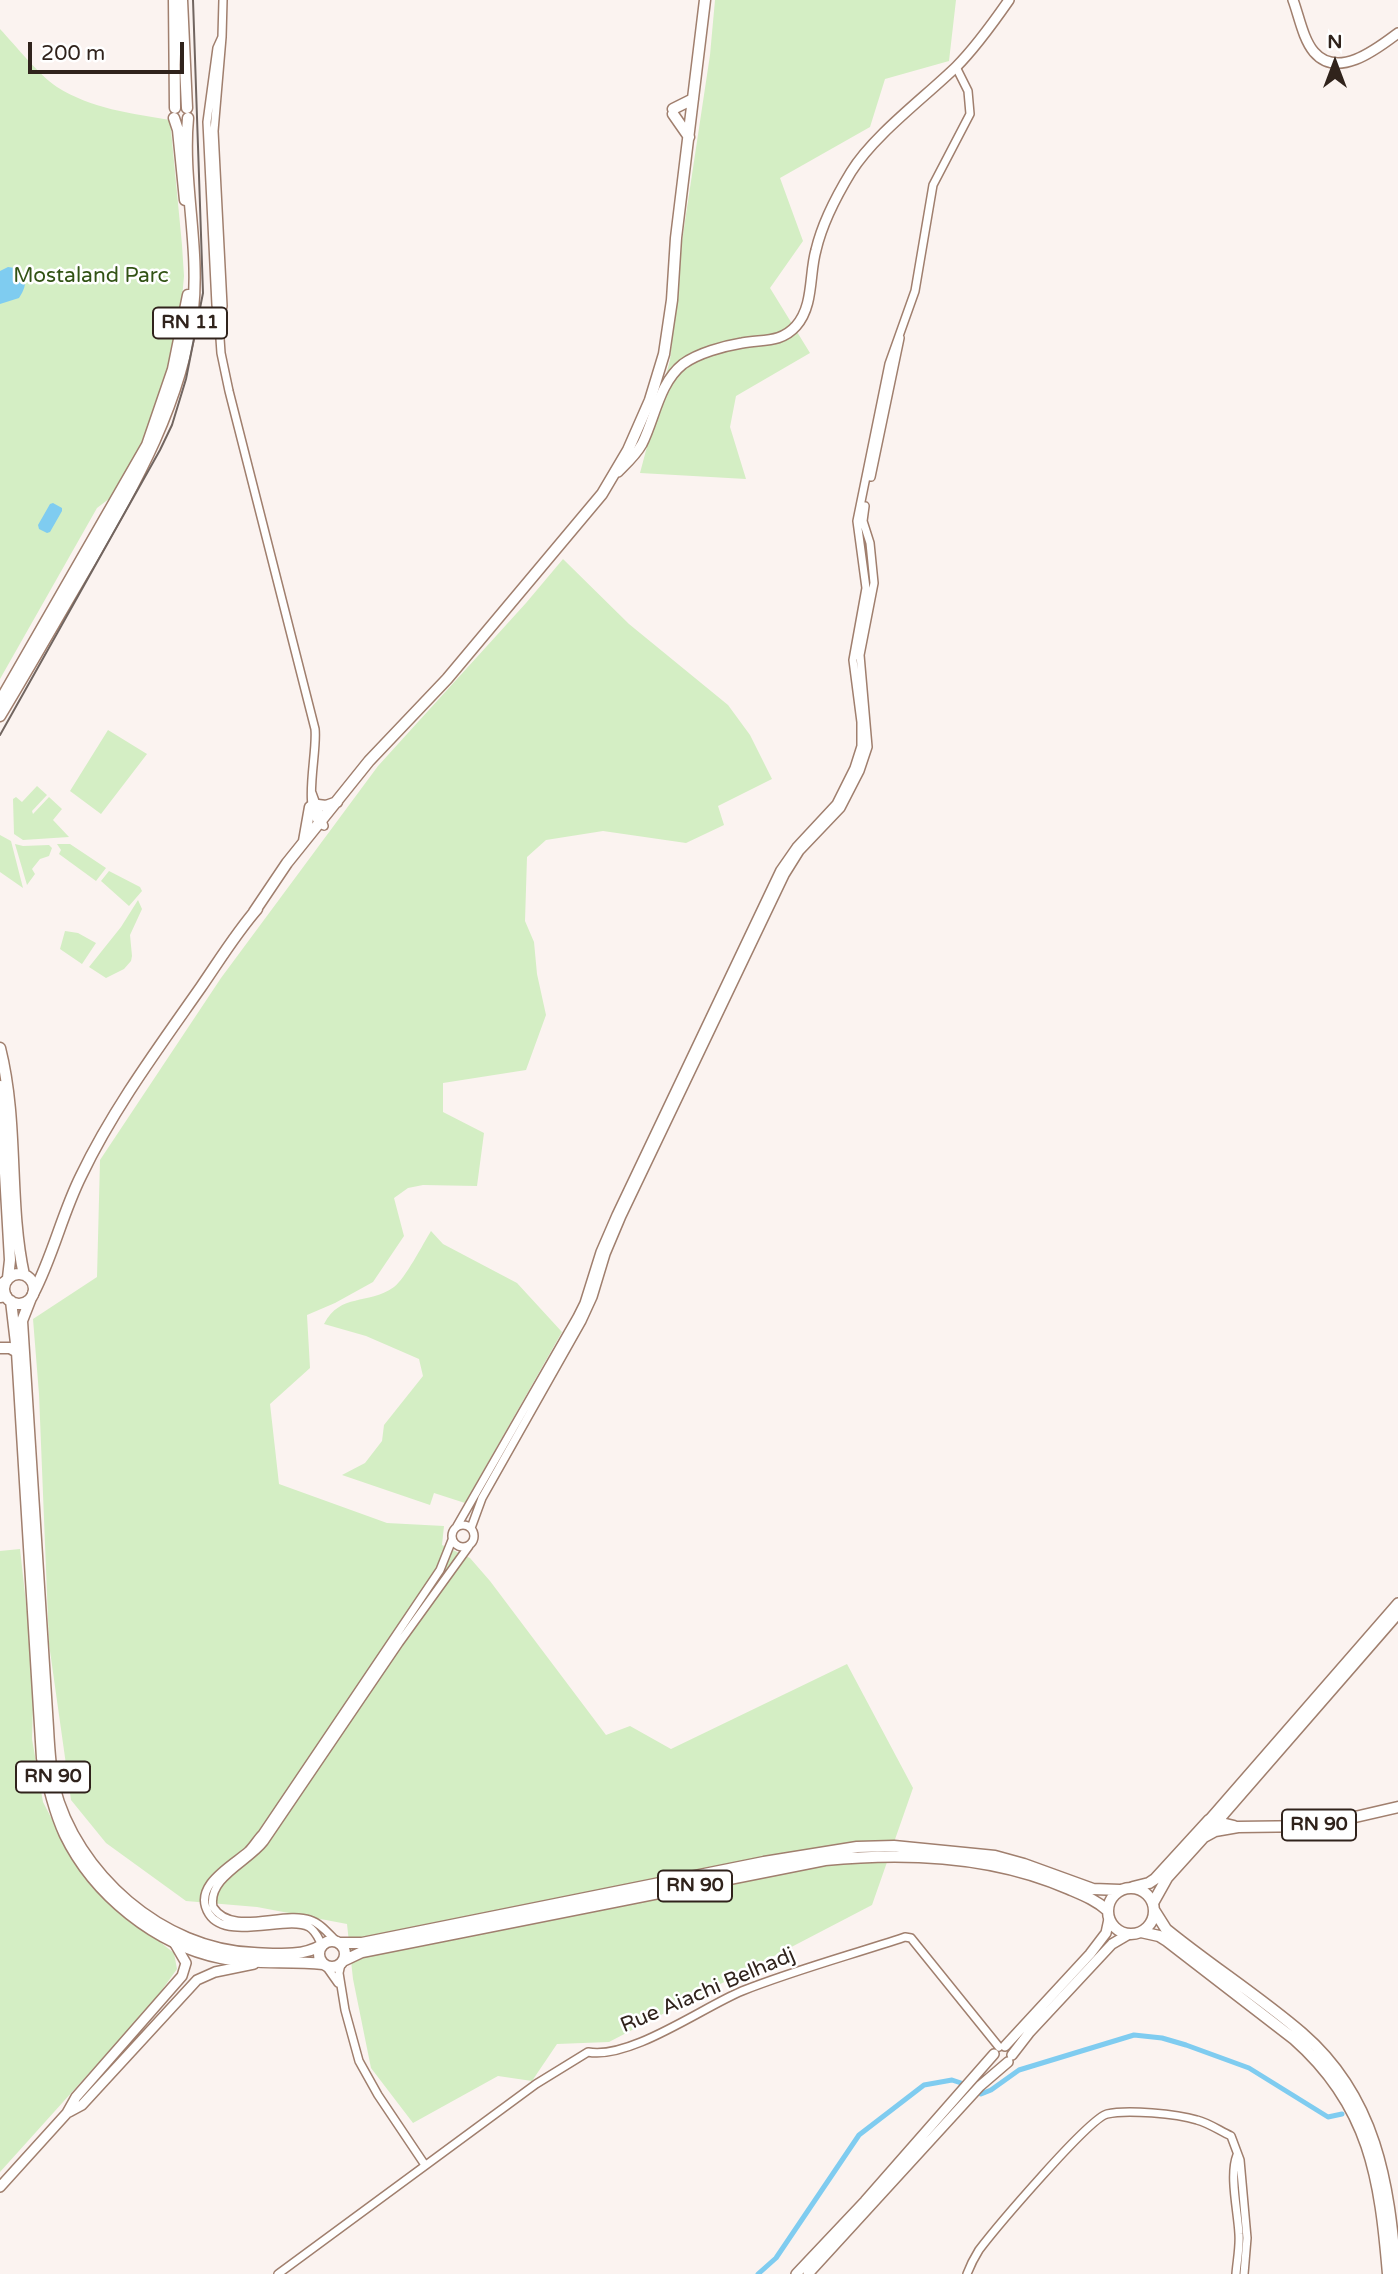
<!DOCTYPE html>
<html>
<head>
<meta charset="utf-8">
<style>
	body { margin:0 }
	#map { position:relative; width:1398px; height:2274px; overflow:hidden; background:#fbf3f0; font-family:"Varela Round",sans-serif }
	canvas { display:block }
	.north { position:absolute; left:1300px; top:28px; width:70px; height:70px; -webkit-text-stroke:5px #fff; paint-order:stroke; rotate:0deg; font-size:19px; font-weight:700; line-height:28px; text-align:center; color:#30231c }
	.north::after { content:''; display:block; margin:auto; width:24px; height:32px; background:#30231c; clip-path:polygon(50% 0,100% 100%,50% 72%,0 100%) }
	.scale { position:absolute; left:28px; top:42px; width:156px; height:32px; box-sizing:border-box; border:4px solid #30231c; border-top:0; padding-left:9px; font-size:21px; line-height:24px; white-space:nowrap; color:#30231c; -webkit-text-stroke:5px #fff; paint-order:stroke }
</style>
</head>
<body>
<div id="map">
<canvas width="1398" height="2274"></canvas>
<div class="north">N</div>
<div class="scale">200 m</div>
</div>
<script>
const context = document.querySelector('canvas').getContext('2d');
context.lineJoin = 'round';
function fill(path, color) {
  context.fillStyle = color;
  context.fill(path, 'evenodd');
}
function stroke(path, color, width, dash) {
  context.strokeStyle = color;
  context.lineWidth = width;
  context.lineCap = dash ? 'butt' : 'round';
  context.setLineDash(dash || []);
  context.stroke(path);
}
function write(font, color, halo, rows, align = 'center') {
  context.font = font + ' "Varela Round",sans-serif';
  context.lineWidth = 5;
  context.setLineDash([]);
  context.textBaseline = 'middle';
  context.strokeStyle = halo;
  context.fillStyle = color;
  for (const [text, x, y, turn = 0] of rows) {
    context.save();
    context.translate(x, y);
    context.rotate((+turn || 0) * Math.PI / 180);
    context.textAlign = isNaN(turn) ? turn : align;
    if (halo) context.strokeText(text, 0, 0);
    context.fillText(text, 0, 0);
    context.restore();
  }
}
fill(new Path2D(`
	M715,0H956L949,61L885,79L870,127L780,178L803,241L770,288L810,353L736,396L730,427L746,479L640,473L670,360L682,241L710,55Z
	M0,29C16,46 39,75 57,87C92,109 130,113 170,120L182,245L184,276L180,321L171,362L144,443L114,495L97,508L0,679Z
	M563,559L629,624L728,705L750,735L772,779L718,806L724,825L686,843L603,831L546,840L527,857L525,921L534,942L537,974L546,1015L526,1070L443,1083V1112L484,1133L477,1186L423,1185L408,1188L394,1198L404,1236L373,1282L335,1303L307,1315L310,1368L270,1404L279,1484L387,1523L444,1526L442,1545L470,1558L490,1581L606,1735L630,1726L671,1749L847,1664L913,1788L872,1905L609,2042L557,2044L532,2081L498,2076L413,2123L371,2068L353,1979L347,1924L257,1907L186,1901L106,1843L71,1800L49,1644L39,1394L33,1319L97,1277L100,1160L221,978L378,766L526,603Z
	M108,730L147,754L101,814L70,791Z
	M37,786L47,795L32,811L33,814L49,797L62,809L53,820L69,837L23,840L14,834L13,799L16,797L22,802Z
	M0,835L11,841L23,888L0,872Z
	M15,844L23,846L49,845L52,848L49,856L40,859L32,869L35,874L27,885Z
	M57,844H70L106,868L96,881L59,854L61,850Z
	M109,871L140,887L142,891L129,906L101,881Z
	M138,900L142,909L130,935L132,956L131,961L124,969L106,978L89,967L121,927Z
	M65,931L78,933L96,943L82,964L60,949Z
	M431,1231L443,1244L517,1283L562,1332L465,1503L434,1493L430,1505L342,1475L365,1463L382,1441L384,1425L423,1376L419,1359L366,1336L324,1324C341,1292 367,1306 394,1287C405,1279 423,1244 431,1231Z
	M20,1549L30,1639L33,1705L32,1739L43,1802L71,1856L114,1906L174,1953L177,1969L154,2001L0,2172V1551Z`), '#d4eec4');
fill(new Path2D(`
	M8,267C28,269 29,284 19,298L0,304V271Z
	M53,503L62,508V511L50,532L47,533L39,529L38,525L50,504Z`), '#7fccf0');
stroke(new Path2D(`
	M981,2094L991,2090L1019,2070L1134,2035L1162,2038L1186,2045L1249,2068L1328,2117L1342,2114
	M758,2274L776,2258L859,2135L924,2085L952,2080L967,2085`), '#7fccf0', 5);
const tertiary = new Path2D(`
	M222,37L214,131L223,306L219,323L216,305L207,122L217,48Z
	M222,37L223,0
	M219,324L221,353L229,391L315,729C318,754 300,816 324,826L312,793
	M871,477L900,338
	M452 1536a11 11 0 1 1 22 0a11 11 0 1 1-22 0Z
	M457,1526L577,1317L584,1303L600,1252L616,1215L780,870L796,847L836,804L854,768L861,746V722L853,660L866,588L857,521L889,364L915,291L933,185L970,114L968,91L956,67
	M471,1528L482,1498L582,1321L593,1297L606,1254L622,1216L785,875L800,851L841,808L860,771L868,747L860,655L874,583L870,543L863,521L865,506
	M336,1941C328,1933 320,1923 310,1920C283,1910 232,1937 213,1907C207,1878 249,1862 264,1842L399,1643L469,1546
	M322,1945C318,1938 316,1931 309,1927C288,1915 227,1942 209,1914C191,1886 232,1865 248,1851C253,1846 257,1839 262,1834L440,1570L452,1540
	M341,1964L339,1973L345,2010L359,2061L378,2095L425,2165
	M326,1966L338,1983
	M278,2274L536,2084L588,2052C630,2060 703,2007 742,1991C795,1970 851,1955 905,1937L911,1938L999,2047
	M967,2274C970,2266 974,2258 979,2250C995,2229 1088,2119 1107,2114C1127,2109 1177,2114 1197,2120C1209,2123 1220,2131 1231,2136L1240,2160L1247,2238L1244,2274
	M1236,2274C1237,2261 1240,2247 1239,2234C1238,2212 1229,2175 1237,2155`);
const secondary = new Path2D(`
	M1293,0C1299,16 1303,39 1314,52C1338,80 1378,48 1398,33
	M618,472C626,464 636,455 642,444C655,418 659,383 683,364C698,353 724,346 742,343C763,339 781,343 796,326C814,306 809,274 816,250C822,224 837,195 851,172C874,135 924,98 956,67C976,47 993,23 1009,0
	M1209,1820L1398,1603
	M1205,1836L1398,1614
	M1005,2046L1090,1954L1106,1933L1109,1919
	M1012,2055L1029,2033L1112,1944L1129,1934
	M69,2112L82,2105L197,1980L215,1972L254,1964
	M0,2187L67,2113L76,2097L182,1976L186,1963L175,1944
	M796,2274L865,2201L994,2054
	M808,2274L980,2086L1008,2062`);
const primary = new Path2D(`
	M673,109L693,99
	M673,114L689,137
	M318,805L326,806L337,802
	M304,841L310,807
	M254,912L287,863L369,761L447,679L602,494L628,450L650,400L664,354L672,300L676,238L705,0
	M0,1285L6,1281
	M33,1294C53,1256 62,1214 81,1176C113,1109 159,1047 201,987C219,961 236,933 257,909
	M0,1297L6,1296
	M1133,1887L1149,1883L1155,1879L1209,1820L1234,1826
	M1153,1903L1167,1878L1204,1837L1215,1831L1238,1827L1316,1826L1398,1807`);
const trunk = new Path2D(`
	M174,0L175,108
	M182,0L187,108
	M174,118L178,130L185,200
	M190,325L219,328
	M0,701L147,445L173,369L188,295
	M0,716C30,666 59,615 89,564C135,484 182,403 193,310C200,246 182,181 188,118
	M0,1048C19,1123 8,1202 24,1275
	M0,1086L10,1260L8,1278
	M4 1289a15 15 0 1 1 30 0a15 15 0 1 1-30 0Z
	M31,1298L22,1321L48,1728C49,1747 50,1767 54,1786C76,1874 163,1950 254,1953C277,1954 302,1957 322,1945
	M11,1301L17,1352L42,1758C48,1784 54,1811 65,1835C94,1895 156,1945 221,1958C255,1965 289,1960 323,1964
	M0,1348H10L17,1352
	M1108 1911a23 23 0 1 1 46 0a23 23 0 1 1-46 0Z
	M1154,1910L1166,1929C1210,1965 1259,1996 1302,2033C1376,2097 1389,2182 1396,2274
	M1141,1932L1159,1936L1167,1941L1294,2039C1370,2106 1380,2179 1388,2274
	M319 1954a13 13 0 1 1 26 0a13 13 0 1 1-26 0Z
	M340,1943H362L764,1862L857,1847L894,1846L995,1856L1024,1864L1093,1889L1120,1890
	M343,1961L362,1952L825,1860C906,1852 994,1856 1069,1889C1083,1895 1096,1900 1107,1910`);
stroke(tertiary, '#a07f6e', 10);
stroke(secondary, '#a07f6e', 12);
stroke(primary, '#a07f6e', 13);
stroke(trunk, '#a07f6e', 13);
stroke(tertiary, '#fff', 7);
stroke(secondary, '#fff', 9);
stroke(primary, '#fff', 10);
stroke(trunk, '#fff', 10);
stroke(new Path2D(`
	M0,735L160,450L172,425L186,379L203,293L193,0`), '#716560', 2);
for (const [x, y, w] of [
	[190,323,74],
	[53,1777,74],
	[1319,1825,74],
	[695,1886,74]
]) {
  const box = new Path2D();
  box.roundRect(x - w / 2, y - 15.5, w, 31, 5);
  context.fillStyle = '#fff';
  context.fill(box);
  stroke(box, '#30231c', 2);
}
write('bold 19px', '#30231c', null, [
	["RN 11",190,323],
	["RN 90",53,1777],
	["RN 90",1319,1825],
	["RN 90",695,1886]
]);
write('21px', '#325315', '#fff', [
	["Mostaland Parc",91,276]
]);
write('21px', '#30231c', '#fff', [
	["Rue Aiachi Belhadj",708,1991,-23]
]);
</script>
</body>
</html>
